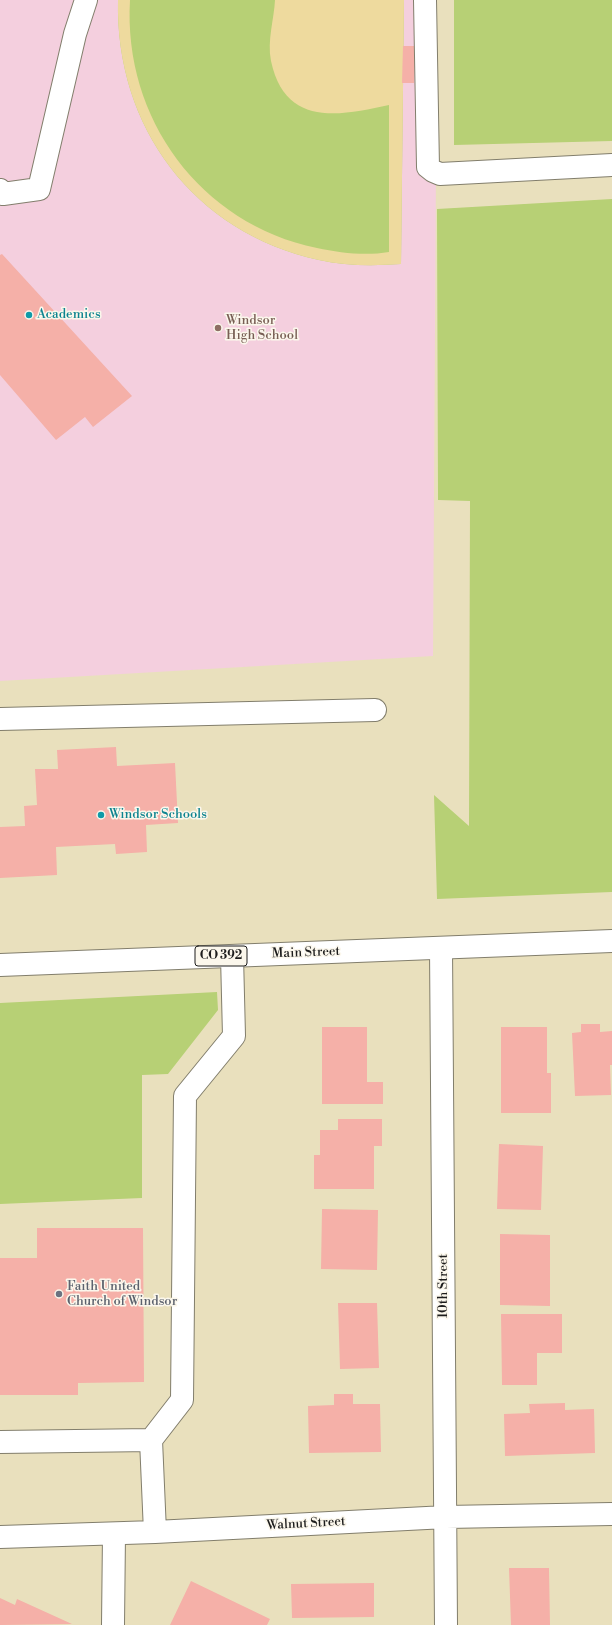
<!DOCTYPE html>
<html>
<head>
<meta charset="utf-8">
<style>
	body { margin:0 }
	canvas { display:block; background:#e9e0bd }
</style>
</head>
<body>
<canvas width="612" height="1625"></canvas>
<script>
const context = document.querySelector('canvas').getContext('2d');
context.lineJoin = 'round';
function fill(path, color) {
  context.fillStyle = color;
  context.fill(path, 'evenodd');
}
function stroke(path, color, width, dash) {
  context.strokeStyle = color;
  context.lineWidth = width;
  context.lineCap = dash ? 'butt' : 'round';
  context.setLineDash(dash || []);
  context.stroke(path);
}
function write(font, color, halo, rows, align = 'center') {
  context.font = font + ' "Libre Bodoni",serif';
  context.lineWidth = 3;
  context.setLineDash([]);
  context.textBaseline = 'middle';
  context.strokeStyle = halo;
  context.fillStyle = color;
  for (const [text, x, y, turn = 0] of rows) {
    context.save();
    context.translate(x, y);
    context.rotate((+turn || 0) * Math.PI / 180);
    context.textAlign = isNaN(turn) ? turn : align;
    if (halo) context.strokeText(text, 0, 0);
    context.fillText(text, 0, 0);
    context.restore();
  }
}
fill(new Path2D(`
	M0,0H437L433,656L0,681Z`), '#f4cfde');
fill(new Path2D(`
	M118,0H404L401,264C373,266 346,266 319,260C194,233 115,127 118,0Z
	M454,0H612V141L454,145Z
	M612,199V892L437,899L434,795L469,826L470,501L438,500L437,209Z
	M217,992L218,1010L168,1074L142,1075V1198L0,1204V1003Z`), '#b7d075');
fill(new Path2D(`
	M118,0H130C123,118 200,224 317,248C340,253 366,256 389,252V105C339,116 285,127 271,61C267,40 274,20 275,0H404L401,264C373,266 346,266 319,260C194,233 115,127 118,0Z`), '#eeda9e');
fill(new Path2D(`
	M403,46H415L414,83H402Z
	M2,254L132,396L93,427L85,417L56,440L0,375V255Z
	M116,747L117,766L175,763L178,823L146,825L147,852L116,854L115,844L56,847L57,875L0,878V827L25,826L24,806L37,805L35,769H58L57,750Z
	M581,1024H600V1032L612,1031V1065H610L611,1095L575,1096L572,1033L581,1032Z
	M322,1027H367V1082H383V1104H322Z
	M501,1027H547V1073H551V1113H501Z
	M338,1119H382V1146H374V1189H314V1155H320V1130H338Z
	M499,1144L543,1146L541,1210L497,1209Z
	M322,1209L378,1210L377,1270L321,1269Z
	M37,1228H143L144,1382L78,1383V1395H0V1258H37Z
	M500,1234L550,1235V1306L500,1305Z
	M338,1303H377L379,1368L340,1369Z
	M501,1314H562V1353H537V1385H502Z
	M334,1394H353V1404H380L381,1452L309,1453L308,1406L334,1405Z
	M565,1403V1410L594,1409L595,1453L505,1456L504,1414L530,1413L529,1404Z
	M509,1568H549L550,1625H511Z
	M191,1581L270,1619L267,1625H170Z
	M374,1583V1617L292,1618L291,1584Z
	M0,1598L15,1605L17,1599L72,1624L0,1625Z`), '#f5b0a8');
const minor = new Path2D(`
	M425,0L428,167L433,171L440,174L612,165
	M0,190L3,194L39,189L75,34L86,0
	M0,719L375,710
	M441,948L446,1625
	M151,1440L155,1532
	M0,1442L151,1440L182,1400L185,1096L234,1036L232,956
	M0,1537L155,1532L446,1517L612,1514
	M113,1625L114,1534`);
const major = new Path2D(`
	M0,965L612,941`);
stroke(minor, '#827e6c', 24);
stroke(major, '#827e6c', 24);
stroke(minor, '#fff', 22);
stroke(major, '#fff', 22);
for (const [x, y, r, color] of [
	[29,315,4,"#0f9aa8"],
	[218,328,4,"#8d6e63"],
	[101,815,4,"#0f9aa8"],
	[59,1294,4,"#6b7280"]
]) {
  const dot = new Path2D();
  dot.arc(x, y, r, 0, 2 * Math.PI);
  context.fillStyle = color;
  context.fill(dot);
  stroke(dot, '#fbf7ec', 1.5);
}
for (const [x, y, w] of [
	[221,956,52]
]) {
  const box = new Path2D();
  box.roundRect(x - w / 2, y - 10, w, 20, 3);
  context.fillStyle = '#fbf7ec';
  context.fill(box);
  stroke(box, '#1c1c1c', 1);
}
write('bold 12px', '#1c1c1c', null, [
	["CO 392",221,956]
]);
write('13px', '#0d838f', '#fbf7ec', [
	["Academics",37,315],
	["Windsor Schools",109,815]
], 'left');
write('13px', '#785e54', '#fbf7ec', [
	["Windsor",226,321],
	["High School",226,336]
], 'left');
write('13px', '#1c1c1c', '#fbf7ec', [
	["Main Street",306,953,-2],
	["10th Street",444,1286,-90],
	["Walnut Street",306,1524,-3]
]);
write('13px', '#5b616d', '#fbf7ec', [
	["Faith United",67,1287],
	["Church of Windsor",67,1302]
], 'left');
</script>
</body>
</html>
